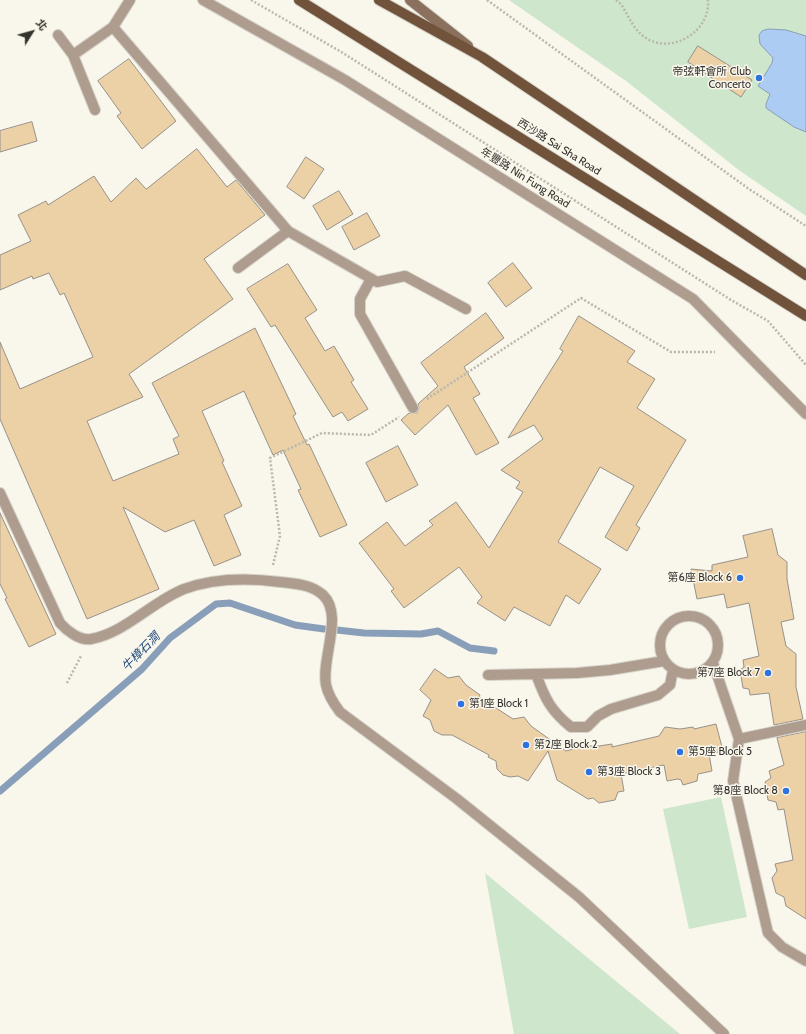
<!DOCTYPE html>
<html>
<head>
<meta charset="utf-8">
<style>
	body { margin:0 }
	#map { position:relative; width:806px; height:1034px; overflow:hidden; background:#f9f6eb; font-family:Cabin,"Noto Sans TC",sans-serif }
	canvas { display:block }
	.north { position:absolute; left:12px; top:12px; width:40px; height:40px; -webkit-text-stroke:3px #f9f6eb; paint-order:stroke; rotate:53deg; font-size:11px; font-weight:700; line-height:16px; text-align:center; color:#34322f }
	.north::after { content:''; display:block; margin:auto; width:14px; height:18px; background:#34322f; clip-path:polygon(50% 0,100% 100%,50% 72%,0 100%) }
</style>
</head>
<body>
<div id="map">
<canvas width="806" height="1034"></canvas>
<div class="north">北</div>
</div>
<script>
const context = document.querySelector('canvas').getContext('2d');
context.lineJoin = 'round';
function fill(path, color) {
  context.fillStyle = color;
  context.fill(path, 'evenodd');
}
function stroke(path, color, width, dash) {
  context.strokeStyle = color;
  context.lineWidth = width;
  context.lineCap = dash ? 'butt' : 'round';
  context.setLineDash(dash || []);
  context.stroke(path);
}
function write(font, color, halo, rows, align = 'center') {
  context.font = font + ' Cabin,"Noto Sans TC",sans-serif';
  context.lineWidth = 3;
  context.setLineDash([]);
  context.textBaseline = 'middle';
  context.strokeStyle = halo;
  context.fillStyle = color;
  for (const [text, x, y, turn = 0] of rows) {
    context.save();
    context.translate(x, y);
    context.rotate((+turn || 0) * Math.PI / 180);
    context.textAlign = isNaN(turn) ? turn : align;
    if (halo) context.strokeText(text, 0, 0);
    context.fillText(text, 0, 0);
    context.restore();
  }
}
fill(new Path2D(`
	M509,0H806V216L740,171L626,81Z
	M721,797L747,917L689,929L663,809Z
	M485,873L680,1034H514Z`), '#cee7cc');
const water = new Path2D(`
	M769,29L786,30L806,36V132L794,127L766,108V104L770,94L758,86L772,63L773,58L760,44L759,35L762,31Z`);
fill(water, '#adccf3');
stroke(water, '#899eb8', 1);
stroke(new Path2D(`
	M337,630L364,633L421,634L438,631L470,648L494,651
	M0,791L142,669L170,638L216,604L230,603L295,625L324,629`), '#899eb8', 7);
const building = new Path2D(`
	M698,46L752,80L741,97L688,62Z
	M129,59L176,121L142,149L117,116L121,113L98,81Z
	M32,122L37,141L0,152V131Z
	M197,149L227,187L236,180L265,215L204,259L233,299L129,374L143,397L87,421L113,481L179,454L173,439L179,436L152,383L255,328L296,414L293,416L307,445L309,444L347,525L320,537L298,490L301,489L283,450L273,455L244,391L202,411L224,461L222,462L242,506L224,515L241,555L214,566L194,520L165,532L123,507L159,589L87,619L0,419V342L20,389L93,357L64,293L60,295L49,273L33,279L32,276L0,290V255L31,241L18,215L46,201L48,205L94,176L111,202L136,178L146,189Z
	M306,157L324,169L304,199L287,187Z
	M339,191L353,214L327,230L313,206Z
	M367,213L380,236L354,250L342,227Z
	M513,263L532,288L506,307L488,283Z
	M288,264L317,310L305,318L325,351L334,346L354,380L351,382L368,409L348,421L342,412L333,417L275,325L271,327L247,289Z
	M486,313L504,338L464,367L480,394L473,398L499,443L476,455L448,405L415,435L401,420L409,413H417L419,408L418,404L438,386L421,363Z
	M579,316L635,351L627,362L655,379L637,408L686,440L636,525L640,528L627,551L605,537L634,486L600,467L558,542L601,569L579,604L566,595L550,626L514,607L505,621L477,603L482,597L459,567L404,608L391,591L394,589L359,543L387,522L405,546L433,525L429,521L456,502L489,548L523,492L516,488L520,482L501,470L543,439L534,425L508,438L563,351L560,349Z
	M398,446L418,485L386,502L366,463Z
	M0,513L56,634L29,647L5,599L7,598L0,584Z
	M772,529L778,555L787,562V579L794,619L781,622L786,646L796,654V687L803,719L774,725L769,693L750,695L749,689L743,688L740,670L744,667L743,660L759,656L749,603L727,608L724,594L697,599L691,569L712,571V565L748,557L743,536Z
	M435,669L448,678L459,676L466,685L480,695L479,697L513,719L524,717L531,726L566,751L584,746H599L612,744V747L659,736L665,727L680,729L693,727L694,729L716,724L723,751L709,754L712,771L698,774L697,781L683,785L681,780L678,779L667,781L664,765L621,774L624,791L618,792L615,800L599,803L593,798L588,799L557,780L548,751L528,781L518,776L510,777L503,775L497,769L496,761L488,757L489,755L452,735H442L434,731L430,720L423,716L431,700L420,690Z
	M806,732V919L786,906L784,897L776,893L772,878L777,871L775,864L793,860L784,809L778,810L776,802L768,800L765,782L771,778L769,771L784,765L777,738Z`);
fill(building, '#ecd0a6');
stroke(building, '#979189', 1);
const service = new Path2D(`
	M58,35L73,55
	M95,110L73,55L113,27
	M238,268L288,231
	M371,279L360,299V314L413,408
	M660 645a29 29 0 1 1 58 0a29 29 0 1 1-58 0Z
	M713,663L739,739L733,781L768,933L782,947L806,961
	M536,674C545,699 551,711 571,727H587L598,716L611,709L658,695L670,685L673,670
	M488,675L577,673L610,670L664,661
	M739,739L806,725`);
const minor = new Path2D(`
	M130,0L113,27L288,231L377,282L405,276L466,309
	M203,0L345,80L693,299L806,414
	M0,493L60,623C67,631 80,641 91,639C125,633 153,601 184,589C214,578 249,578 280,582C295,584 311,584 323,595C344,615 321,658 326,685C328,695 334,704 340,712L457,799L579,897L724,1034`);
const secondary = new Path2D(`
	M410,0L468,46`);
const primary = new Path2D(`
	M299,0L806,316
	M379,0L482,57L806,275`);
stroke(service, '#d6d3c9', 12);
stroke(minor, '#d6d3c9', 12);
stroke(secondary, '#d6d3c9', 12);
stroke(primary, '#d6d3c9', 12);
stroke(new Path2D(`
	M251,0L343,53L731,300L768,321L806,365
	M487,0L749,189L806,226
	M616,0L621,4C629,16 633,30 646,38C672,55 711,31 708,0
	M427,399L581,298L671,352H715
	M273,565L280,536L270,458L322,433L371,435L399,417
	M67,683L81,656`), '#b9b7ae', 2.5, [2, 2]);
stroke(service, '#ae9c8f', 10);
stroke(minor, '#ae9c8f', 10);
stroke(secondary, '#8b715d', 10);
stroke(primary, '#71523b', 10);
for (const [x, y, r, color] of [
	[759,78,4,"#2d72df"],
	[740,578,4,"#2d72df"],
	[768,673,4,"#2d72df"],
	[461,704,4,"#2d72df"],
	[526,745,4,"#2d72df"],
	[680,752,4,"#2d72df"],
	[589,772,4,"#2d72df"],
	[786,791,4,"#2d72df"]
]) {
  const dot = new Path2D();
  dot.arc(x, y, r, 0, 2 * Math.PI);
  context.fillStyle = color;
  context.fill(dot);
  stroke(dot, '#f9f6eb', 1.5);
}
write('11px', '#34322f', '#f9f6eb', [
	["帝弦軒會所 Club",751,72],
	["Concerto",751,85],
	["第6座 Block 6",732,578],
	["第7座 Block 7",760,673],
	["第1座 Block 1",469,704,"left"],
	["第2座 Block 2",534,745,"left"],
	["第5座 Block 5",688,752,"left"],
	["第3座 Block 3",597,772,"left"],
	["第8座 Block 8",778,791]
], 'right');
write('11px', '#34322f', '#f9f6eb', [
	["西沙路 Sai Sha Road",559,147,32],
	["年豐路 Nin Fung Road",525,178,32]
]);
write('italic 12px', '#234b7c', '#f9f6eb', [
	["牛樟石澗",141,652,-46]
]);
</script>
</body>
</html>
